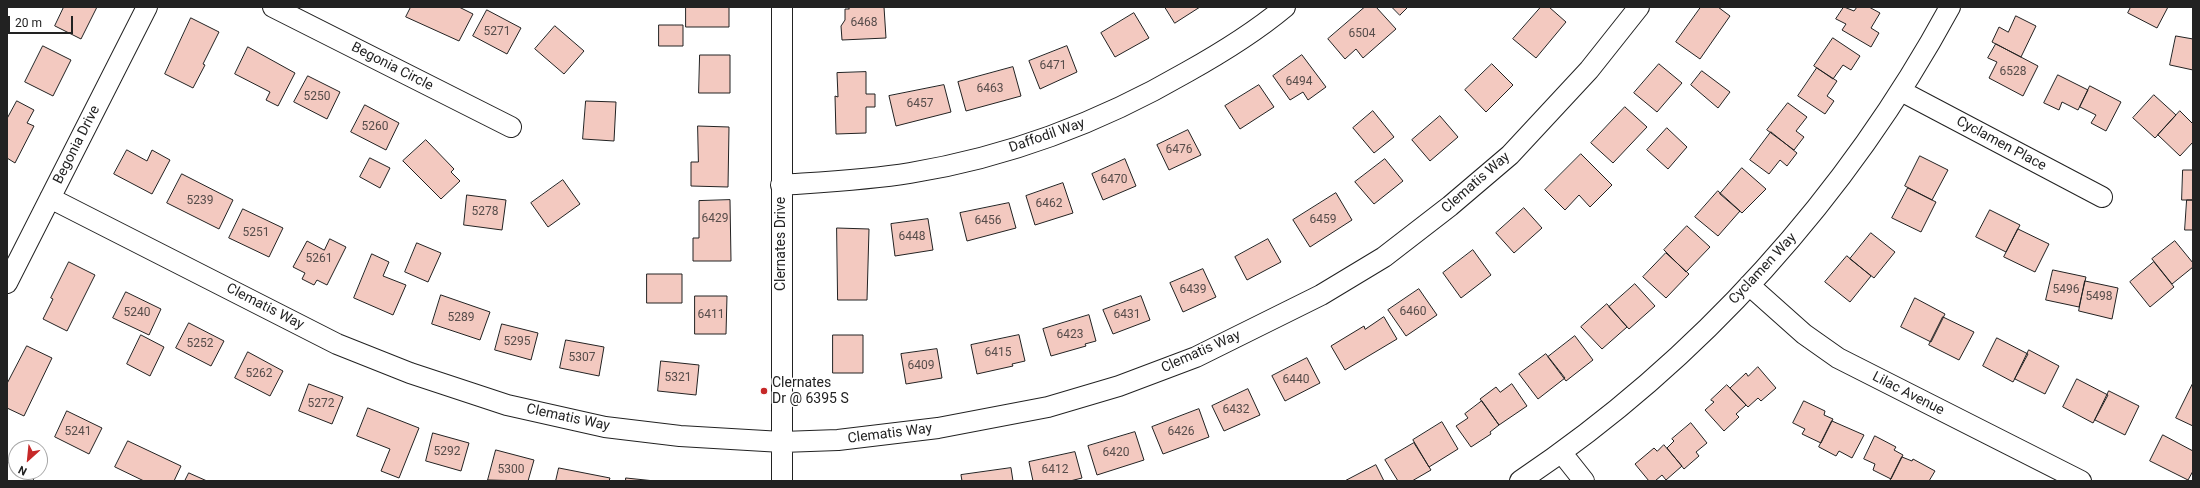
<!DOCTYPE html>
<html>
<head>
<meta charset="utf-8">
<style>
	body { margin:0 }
	#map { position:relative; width:2200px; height:488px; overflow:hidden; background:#fff; font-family:Roboto,sans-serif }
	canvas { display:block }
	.frame { position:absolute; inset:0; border:8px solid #222; pointer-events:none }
	.north { position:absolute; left:8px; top:440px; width:40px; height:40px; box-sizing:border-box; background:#fff; border:1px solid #a7a7a7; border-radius:50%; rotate:207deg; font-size:11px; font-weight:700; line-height:16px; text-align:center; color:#222 }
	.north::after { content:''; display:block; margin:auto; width:14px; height:18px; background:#c62828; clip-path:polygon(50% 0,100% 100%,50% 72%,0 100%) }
	.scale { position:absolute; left:8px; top:16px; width:65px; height:18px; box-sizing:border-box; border:2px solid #222; border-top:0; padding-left:5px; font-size:12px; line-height:14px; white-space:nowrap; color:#222; -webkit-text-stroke:3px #fff; paint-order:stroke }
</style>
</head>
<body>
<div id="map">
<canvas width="2200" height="488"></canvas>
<div class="frame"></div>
<div class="north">N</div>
<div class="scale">20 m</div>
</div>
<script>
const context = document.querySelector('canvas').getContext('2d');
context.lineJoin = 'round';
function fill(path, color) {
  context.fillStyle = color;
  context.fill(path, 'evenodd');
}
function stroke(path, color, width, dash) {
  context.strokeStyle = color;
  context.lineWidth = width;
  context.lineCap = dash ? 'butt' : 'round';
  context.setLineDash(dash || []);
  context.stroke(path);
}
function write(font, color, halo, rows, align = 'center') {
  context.font = font + ' Roboto,sans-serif';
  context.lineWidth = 3;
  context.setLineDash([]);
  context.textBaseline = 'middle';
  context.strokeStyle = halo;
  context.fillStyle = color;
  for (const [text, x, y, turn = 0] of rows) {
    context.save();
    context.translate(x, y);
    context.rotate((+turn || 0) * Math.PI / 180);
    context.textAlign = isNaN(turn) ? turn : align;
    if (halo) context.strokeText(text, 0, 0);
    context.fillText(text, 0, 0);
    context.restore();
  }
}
const building = new Path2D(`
	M64,7H97L81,39L55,26Z
	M411,7H459L473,14L459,41L406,17Z
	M686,7H729V27H686Z
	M848,7H884L886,38L842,40L841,26L845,20V9H849Z
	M1165,7H1200L1175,23Z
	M1365,7H1376L1396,29L1363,58L1356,49L1345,59L1328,39Z
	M1392,7H1408L1400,15Z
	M1541,7H1549L1566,22L1536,58L1513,39Z
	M1701,7H1718L1730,16L1700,59L1676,42Z
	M1844,7L1854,11L1857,7H1869L1880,13L1871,28L1879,33L1871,47L1842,30L1846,24L1836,19Z
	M2131,7H2168L2157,28L2128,13Z
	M487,10L521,28L507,54L473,36Z
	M1134,13L1149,38L1115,57L1101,33Z
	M2016,16L2036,26L2021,57L1992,42L1999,27L2008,32Z
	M191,18L219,32L203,64L205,65L193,88L165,74Z
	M659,25H683V46H659Z
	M555,26L584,51L564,74L535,49Z
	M2176,36L2193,39V70L2170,65Z
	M1833,38L1860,56L1851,70L1843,65L1833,79L1814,66Z
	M1996,44L2038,66L2023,96L1989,78L1997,62L1988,58Z
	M43,46L71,60L53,96L25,82Z
	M1067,46L1077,72L1040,89L1029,61Z
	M248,47L295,73L278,106L266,100L270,92L235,74Z
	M700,55H730V93H699Z
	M1302,55L1326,87L1308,100L1303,92L1290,100L1273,76Z
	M1492,64L1513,85L1486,112L1465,90Z
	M1659,64L1682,83L1657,112L1634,93Z
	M1013,67L1021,96L966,111L958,82Z
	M1817,68L1837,81L1827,96L1834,101L1825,114L1798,96Z
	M1702,71L1730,92L1718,108L1691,85Z
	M866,72V94H875V107H866V133L836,134L835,96L838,97L837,73Z
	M2058,75L2088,90L2078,110L2062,102L2059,110L2044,103Z
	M308,76L340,92L327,119L294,102Z
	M944,85L951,112L896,126L889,96Z
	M1259,85L1274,107L1240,129L1225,106Z
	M2090,86L2121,102L2106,131L2091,123L2096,115L2080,107Z
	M2154,95L2176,115L2155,138L2133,118Z
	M17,101L34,110L27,123L34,126L15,163L7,158V119Z
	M586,101L616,102L614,141L583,139Z
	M1788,103L1807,117L1796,131L1804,137L1794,150L1767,130Z
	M365,105L399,123L386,150L351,132Z
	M1625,107L1647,127L1613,163L1591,143Z
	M1373,111L1394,137L1374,153L1353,128Z
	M2180,111L2193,124V142L2180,156L2158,135Z
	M1440,116L1458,137L1430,161L1412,140Z
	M698,126L729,127L728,187L691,186V162H698Z
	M1667,128L1687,147L1668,169L1647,150Z
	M1188,130L1201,155L1169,170L1157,145Z
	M1771,132L1797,153L1787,166L1780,160L1769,174L1750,160Z
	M426,140L454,169L451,172L460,181L441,199L403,161Z
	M127,150L147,161L152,150L170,160L152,194L114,174Z
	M1581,154L1612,185L1590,207L1579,195L1565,210L1545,190Z
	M1920,156L1948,170L1932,200L1905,186Z
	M370,158L390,168L380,188L360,177Z
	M1125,159L1136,186L1103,200L1092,174Z
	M1385,159L1403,181L1374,204L1355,182Z
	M1742,168L1766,189L1742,213L1720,194Z
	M2183,170H2193V200H2182Z
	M182,174L233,200L219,229L167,203Z
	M563,180L580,204L548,227L531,203Z
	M1063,183L1073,213L1035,225L1026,196Z
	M1908,188L1936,202L1921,232L1892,218Z
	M1718,191L1740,211L1718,236L1695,217Z
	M1336,193L1352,220L1310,247L1293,220Z
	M467,195L506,200L502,230L464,225Z
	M730,200L731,261H693V238H699V201Z
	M2187,200H2193V230H2185Z
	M1009,203L1016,228L967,241L960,213Z
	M1524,208L1542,228L1514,253L1496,233Z
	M243,209L283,228L269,257L229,238Z
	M1990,210L2020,225L2006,252L1976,237Z
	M928,219L933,250L895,256L891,224Z
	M1687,226L1710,247L1686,272L1664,250Z
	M837,228L869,229L867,300H838Z
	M2018,229L2049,244L2035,272L2004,257Z
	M1871,233L1895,252L1874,278L1850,259Z
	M330,239L346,247L327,285L317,280L314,285L302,279L305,273L293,267L307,241L324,250Z
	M1268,239L1281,262L1247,280L1235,257Z
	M2175,241L2193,263V267L2172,284L2152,259Z
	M417,243L441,253L428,282L405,272Z
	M1473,250L1491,275L1461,298L1443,273Z
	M1666,253L1689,274L1666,298L1643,277Z
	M372,254L389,262L383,276L406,285L393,315L354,298Z
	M1847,256L1871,276L1850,302L1825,282Z
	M69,262L95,275L67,331L43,319L53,299L51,298Z
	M2154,262L2174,287L2150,307L2130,282Z
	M1203,269L1216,297L1183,312L1170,283Z
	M2053,270L2086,277L2079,307L2046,300Z
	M647,274H682V303H647Z
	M2085,281L2118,288L2112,319L2079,311Z
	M1635,284L1655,306L1629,329L1609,307Z
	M1419,289L1437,315L1406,336L1388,310Z
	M126,292L161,309L149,335L113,318Z
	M441,295L490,312L480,340L432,324Z
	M695,296H727L726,334H695Z
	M1141,296L1150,320L1113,334L1103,310Z
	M1915,298L1945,314L1931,342L1901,327Z
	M1607,304L1627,327L1602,349L1581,327Z
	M1089,315L1096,341L1085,344L1086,346L1051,356L1043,329Z
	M1384,317L1397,339L1345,370L1331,346L1364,326L1365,329Z
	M1943,317L1974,332L1959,360L1929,345Z
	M189,323L224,341L211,366L176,348Z
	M502,324L538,333L531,360L495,350Z
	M141,335L164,347L150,376L127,364Z
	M833,335H863V373H833Z
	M1019,335L1025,361L1012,364L1013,366L977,374L971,345Z
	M1575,336L1593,360L1566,381L1548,357Z
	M1997,338L2028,354L2013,382L1983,366Z
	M566,340L604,347L599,376L560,368Z
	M27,346L52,358L24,416L7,408V384Z
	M937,349L942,378L906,384L901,354Z
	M2029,350L2059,366L2045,394L2015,379Z
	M248,352L283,371L270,396L235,378Z
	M1546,354L1565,378L1538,399L1519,374Z
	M1307,358L1320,383L1285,401L1272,376Z
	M661,361L699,365L696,395L658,391Z
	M1758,367L1776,388L1761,401L1758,398L1748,407L1730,388L1746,373L1748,376Z
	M2077,379L2108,395L2093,423L2063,407Z
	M2193,383V426L2176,418Z
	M309,384L343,397L332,424L299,411Z
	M1512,384L1527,406L1499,425L1480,399L1496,387L1500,392Z
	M1727,385L1746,405L1736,414L1739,417L1724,431L1705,410L1714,402L1711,400Z
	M1248,389L1260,415L1224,431L1212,406Z
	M2109,391L2139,406L2125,435L2095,420Z
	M1482,401L1499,425L1490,432L1491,434L1471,447L1456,426L1468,418L1465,414Z
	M1804,401L1825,411L1824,415L1833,419L1821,443L1802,434L1805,429L1793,423Z
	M368,408L419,428L399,478L381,471L390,449L357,436Z
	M1199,409L1209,437L1163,454L1152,427Z
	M67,411L102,428L89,454L55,437Z
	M1832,421L1864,435L1852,458L1839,451L1836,456L1819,447Z
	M1442,422L1458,449L1429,467L1413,440Z
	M1691,423L1707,443L1696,452L1699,456L1684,469L1667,448L1674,441L1672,439Z
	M1135,432L1144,460L1097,475L1088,446Z
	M433,433L469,443L461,471L426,461Z
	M2163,435L2193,451V471L2188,480L2150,461Z
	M1875,436L1896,447L1894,450L1903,455L1891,479L1873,470L1875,464L1864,459Z
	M128,441L181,466L174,481H144L115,467Z
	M1414,443L1431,470L1412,481H1398L1385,460Z
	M1664,445L1682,466L1666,480L1662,475L1655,481H1649L1635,464L1654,448L1657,451Z
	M496,450L534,460L528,481L488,480Z
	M1075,452L1082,478L1070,481H1033L1029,462Z
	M1902,457L1912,461L1913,459L1935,471L1929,481H1890Z
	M1376,465L1384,481H1345Z
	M559,468L610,478L609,481H556Z
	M1011,468L1013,481H962L961,475Z
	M189,473L207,481H185Z
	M626,478L655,481H626Z`);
fill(building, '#f3c9c0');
stroke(building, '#222', 1);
const street = new Path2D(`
	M273,7L511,127
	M1901,91L2102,197
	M781,185C824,182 867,180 910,173C1008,157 1101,122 1187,72C1221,53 1255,32 1285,7
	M50,198L337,344L410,373L507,405L605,427L680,436L782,442L838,440L938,428L1048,407L1119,386L1196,357L1321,295L1384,257L1450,206L1510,155L1589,70L1639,7
	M7,283L147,7
	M1749,285L1804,334L1838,358L2081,481
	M1561,452L1584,481
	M7,473L23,481
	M782,481V7
	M1520,481C1699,361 1848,195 1950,7`);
stroke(street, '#222', 22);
stroke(street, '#fff', 20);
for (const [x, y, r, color] of [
	[764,391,4,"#c62828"]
]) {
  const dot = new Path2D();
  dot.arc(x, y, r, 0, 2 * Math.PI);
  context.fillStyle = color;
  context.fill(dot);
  stroke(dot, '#fff', 1.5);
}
write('12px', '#564c4a', null, [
	["6468",864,23],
	["5271",497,32],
	["6504",1362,34],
	["6471",1053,66],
	["6528",2013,72],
	["6494",1299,82],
	["6463",990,89],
	["5250",317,97],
	["6457",920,104],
	["5260",375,127],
	["6476",1179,150],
	["6470",1114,180],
	["5239",200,201],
	["6462",1049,204],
	["5278",485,212],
	["6429",715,219],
	["6459",1323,220],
	["6456",988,221],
	["5251",256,233],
	["6448",912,237],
	["5261",319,259],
	["6439",1193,290],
	["5496",2066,290],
	["5498",2099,297],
	["6460",1413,312],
	["5240",137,313],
	["6411",711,315],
	["6431",1127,315],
	["5289",461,318],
	["6423",1070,335],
	["5295",517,342],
	["5252",200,344],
	["6415",998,353],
	["5307",582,358],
	["6409",921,366],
	["5262",259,374],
	["5321",678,378],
	["6440",1296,380],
	["5272",321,404],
	["6432",1236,410],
	["5241",78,432],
	["6426",1181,432],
	["5292",447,452],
	["6420",1116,453],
	["5300",511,470],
	["6412",1055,470]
]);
write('14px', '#222', '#fff', [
	["Begonia Circle",392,67,27],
	["Daffodil Way",1047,136,-19],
	["Cyclamen Place",2001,144,28],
	["Begonia Drive",77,145,-63],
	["Clematis Way",1476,183,-41],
	["Clernates Drive",781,244,-90],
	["Cyclamen Way",1763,269,-47],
	["Clematis Way",265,307,27],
	["Clematis Way",1201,352,-24],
	["Lilac Avenue",1908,394,27],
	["Clematis Way",568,418,12],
	["Clematis Way",890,434,-7]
]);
write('14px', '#222', '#fff', [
	["Clernates",772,383],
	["Dr @ 6395 S",772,399]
], 'left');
</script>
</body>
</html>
